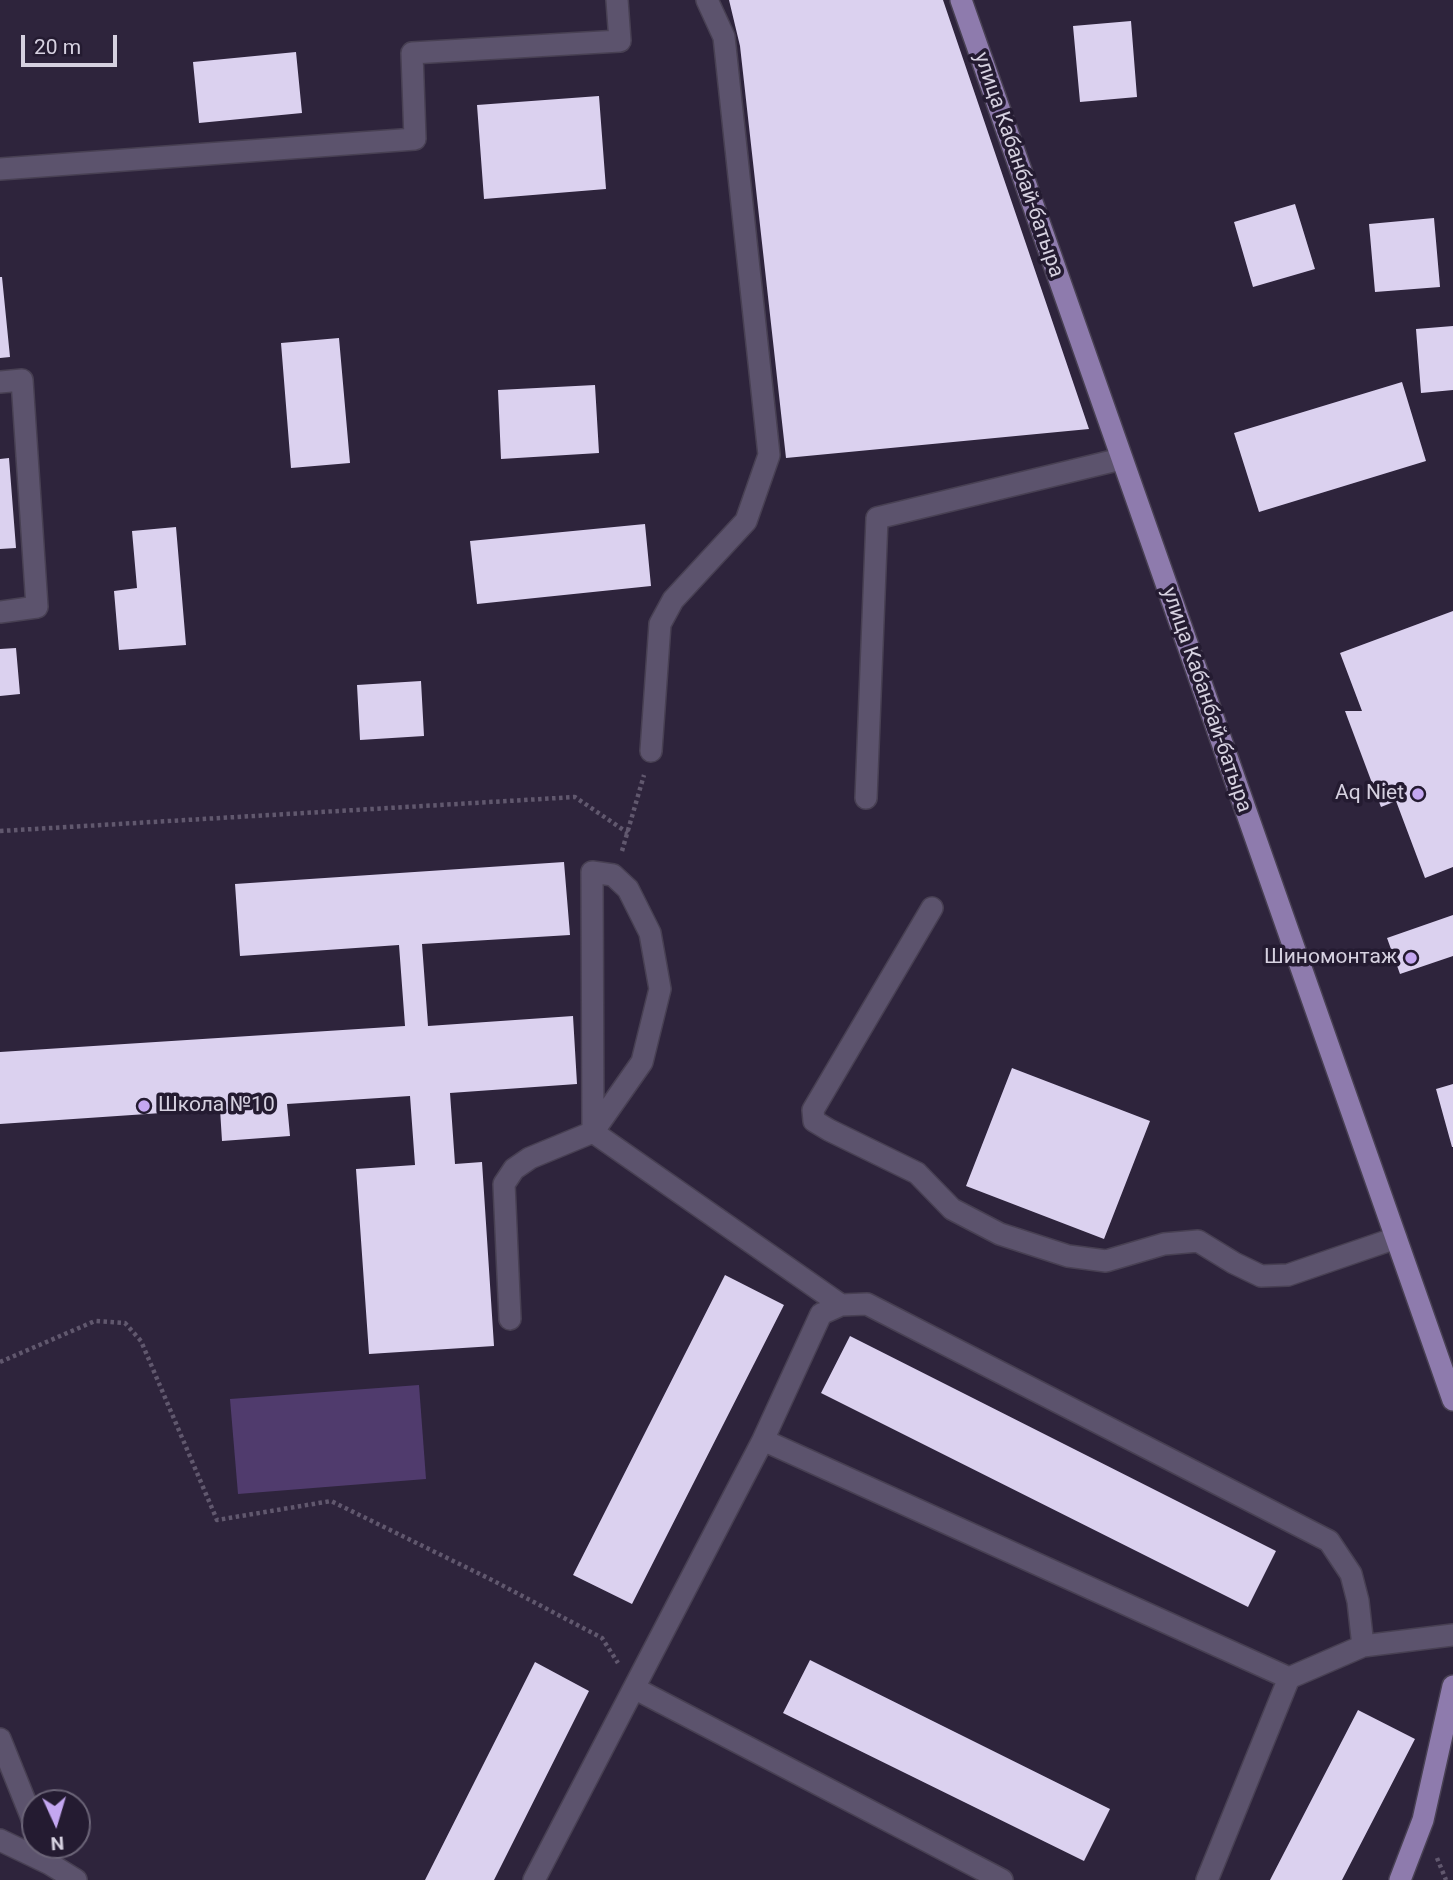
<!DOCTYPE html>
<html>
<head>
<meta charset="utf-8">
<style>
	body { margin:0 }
	#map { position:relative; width:1453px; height:1880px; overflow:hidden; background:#2e243c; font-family:Roboto,sans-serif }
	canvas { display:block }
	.north { position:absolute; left:21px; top:1789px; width:70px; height:70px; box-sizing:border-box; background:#241b31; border:2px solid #6b6477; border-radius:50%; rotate:176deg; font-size:19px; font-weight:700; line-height:28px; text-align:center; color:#d6d1e0 }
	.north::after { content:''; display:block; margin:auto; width:24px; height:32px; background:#c4a7f1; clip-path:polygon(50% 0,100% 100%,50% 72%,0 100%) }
	.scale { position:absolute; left:21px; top:35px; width:96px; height:32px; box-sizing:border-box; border:4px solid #d6d1e0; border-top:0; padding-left:9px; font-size:21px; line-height:24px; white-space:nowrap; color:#d6d1e0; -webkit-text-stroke:5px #241b31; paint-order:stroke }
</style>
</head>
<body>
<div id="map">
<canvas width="1453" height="1880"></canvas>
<div class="north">N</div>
<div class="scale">20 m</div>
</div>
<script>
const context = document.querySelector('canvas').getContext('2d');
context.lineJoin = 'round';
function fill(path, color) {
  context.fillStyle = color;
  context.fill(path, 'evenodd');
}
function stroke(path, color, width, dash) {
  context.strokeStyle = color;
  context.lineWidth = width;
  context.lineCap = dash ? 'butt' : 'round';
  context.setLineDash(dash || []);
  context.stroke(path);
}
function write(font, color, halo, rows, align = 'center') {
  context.font = font + ' Roboto,sans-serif';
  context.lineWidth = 7;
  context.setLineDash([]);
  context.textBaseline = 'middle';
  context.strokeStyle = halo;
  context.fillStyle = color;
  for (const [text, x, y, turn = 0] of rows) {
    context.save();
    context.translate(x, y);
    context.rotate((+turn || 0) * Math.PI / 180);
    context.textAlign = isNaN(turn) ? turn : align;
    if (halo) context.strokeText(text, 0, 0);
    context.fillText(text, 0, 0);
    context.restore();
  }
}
fill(new Path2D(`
	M419,1385L426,1479L238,1494L230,1399Z`), '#503b6d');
fill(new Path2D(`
	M729,0H943L1089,429L786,458L740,46Z
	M1131,21L1137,97L1080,102L1073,26Z
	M296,52L302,113L199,123L193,62Z
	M599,96L606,189L484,199L477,105Z
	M1295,204L1315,269L1253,287L1234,222Z
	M1434,218L1440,287L1375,292L1369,224Z
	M0,277H2L10,357L0,358Z
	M1453,326V390L1421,393L1416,329Z
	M339,338L350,463L291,468L281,343Z
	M1402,382L1426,461L1259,512L1234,433Z
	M595,385L599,453L501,459L498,390Z
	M9,458L16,548L0,549V459Z
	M645,524L651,586L477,604L470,541Z
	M176,527L186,645L119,650L114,591L137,588L132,531Z
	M1453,611V867L1425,878L1396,801L1381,807L1345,711H1362L1340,653Z
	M16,648L20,694L0,696V649Z
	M421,681L424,736L360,740L357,685Z
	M564,862L570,935L422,944L428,1026L573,1016L577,1084L450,1093L455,1164L482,1162L494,1346L369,1354L356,1169L415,1165L410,1096L287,1104L290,1136L222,1141L220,1109L0,1124V1052L405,1026L399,945L240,956L235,884Z
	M1453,915V956L1400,974L1387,938Z
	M1012,1068L1150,1121L1104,1239L966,1186Z
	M1453,1084V1147H1452L1436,1089Z
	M725,1275L784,1305L632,1604L573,1575Z
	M850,1336L1276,1551L1248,1607L821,1393Z
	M810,1660L1110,1809L1084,1861L783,1713Z
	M535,1662L589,1691L494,1880H425Z
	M1358,1710L1415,1739L1342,1880H1270Z`), '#dbd1ef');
const minor = new Path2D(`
	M0,169L415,139L412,53L620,41L617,0
	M0,382L22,380L37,607L0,612
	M651,751L660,624L673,600L746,521L769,455L724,37L707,0
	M866,798L877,518L1121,459
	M592,872L613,875L628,889L650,933L660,989L642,1062L593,1132Z
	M932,908L813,1110L814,1121L829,1130L917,1173L952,1209L1000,1234L1068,1256L1106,1261L1164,1244L1198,1241L1234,1263L1261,1276L1288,1275L1396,1238
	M510,1319L504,1184L514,1169L530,1158L593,1132L841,1305
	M763,1440L1289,1678
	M634,1688L1002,1880
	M0,1739L35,1826
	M0,1840L50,1864L76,1880
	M534,1880L763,1440L821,1314L841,1305L867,1304L1329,1541L1351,1574L1358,1601L1363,1646
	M1207,1880L1289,1678L1363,1646L1453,1635`);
const major = new Path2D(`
	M961,0L1453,1400
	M1400,1880L1423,1820L1453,1686`);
stroke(minor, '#484053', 24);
stroke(major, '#484053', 24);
stroke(new Path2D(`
	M0,831L575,797L628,833
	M622,851L644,775
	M0,1362L95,1321L125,1323L141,1341L217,1520L331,1501L492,1580L602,1638L618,1663
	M1437,1858L1446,1880`), '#61586e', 4.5, [3.5, 3.5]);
stroke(minor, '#5c536d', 21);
stroke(major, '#8e7bad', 21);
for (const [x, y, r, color] of [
	[1418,794,7,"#c4a7f1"],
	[1411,958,7,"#c4a7f1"],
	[144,1106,7,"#c4a7f1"]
]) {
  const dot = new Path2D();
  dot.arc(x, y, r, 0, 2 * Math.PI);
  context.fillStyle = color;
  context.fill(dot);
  stroke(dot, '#241b31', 2.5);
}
write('21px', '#d6d1e0', '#241b31', [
	["улица Кабанбай-батыра",1018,165,71],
	["улица Кабанбай-батыра",1206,700,71]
]);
write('21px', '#d6d1e0', '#241b31', [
	["Aq Niet",1404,794],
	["Шиномонтаж",1397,958],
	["Школа №10",158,1106,"left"]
], 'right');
</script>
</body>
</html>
